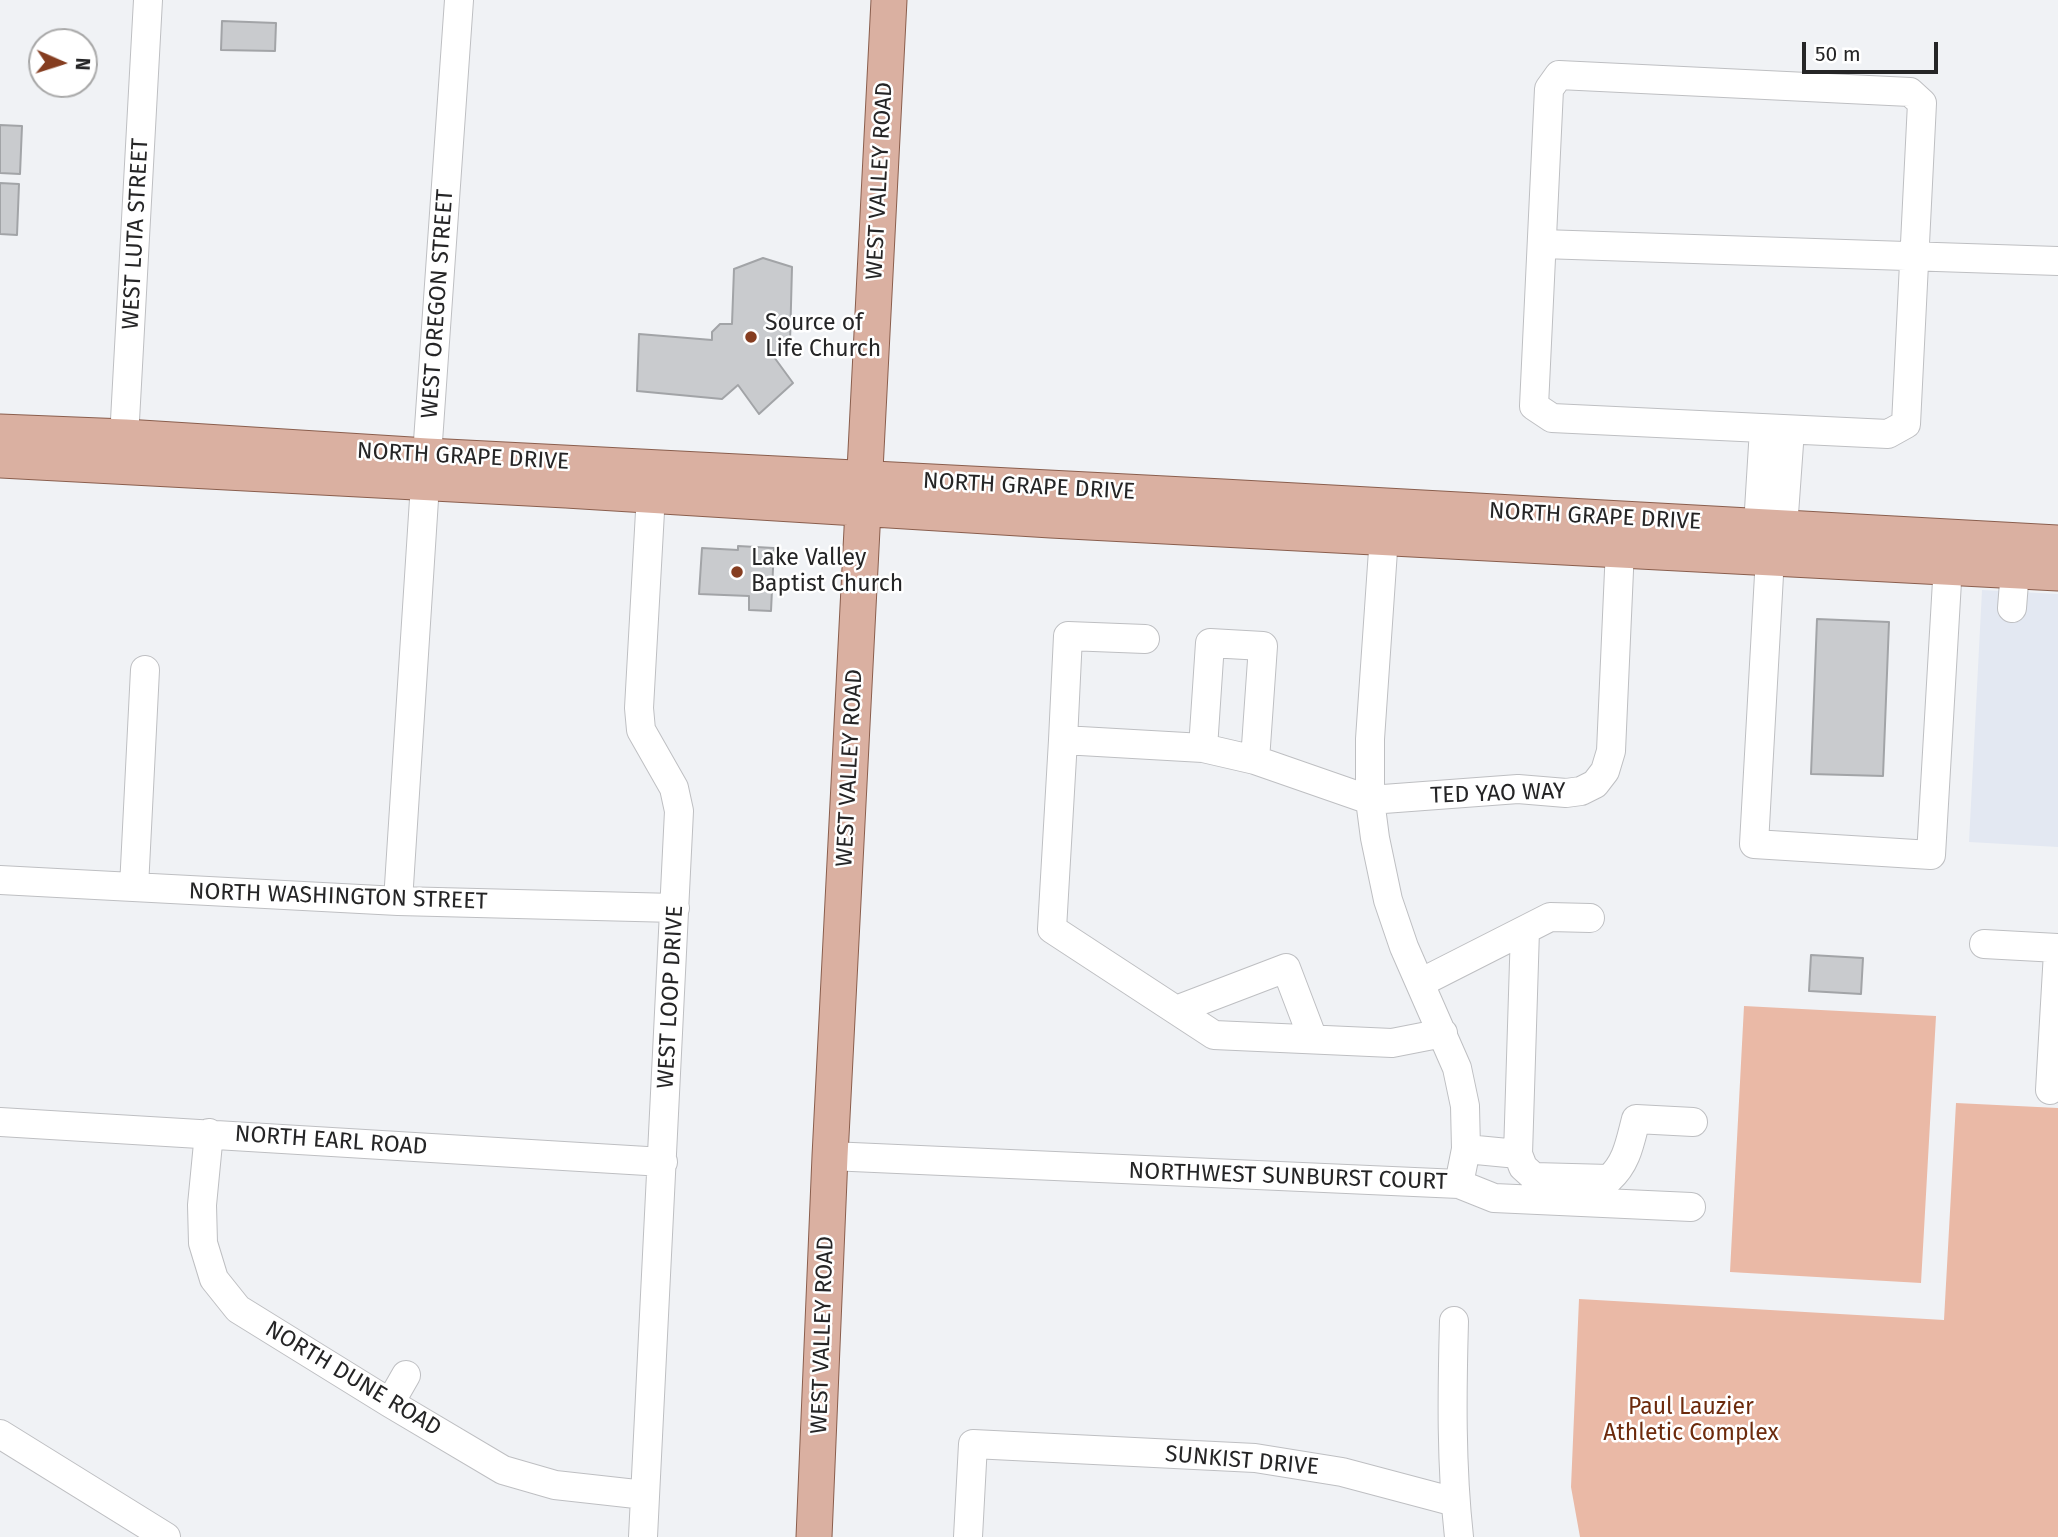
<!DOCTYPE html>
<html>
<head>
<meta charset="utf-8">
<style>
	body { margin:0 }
	#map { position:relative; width:2058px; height:1537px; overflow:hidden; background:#f0f2f5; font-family:"Fira Sans",sans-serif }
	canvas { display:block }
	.north { position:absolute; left:28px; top:28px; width:70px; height:70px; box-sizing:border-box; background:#fff; border:2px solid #a8a8a8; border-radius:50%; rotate:93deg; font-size:19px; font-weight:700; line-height:28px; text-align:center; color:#252526 }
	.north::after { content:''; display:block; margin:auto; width:24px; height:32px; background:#853d20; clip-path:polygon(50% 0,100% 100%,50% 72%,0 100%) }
	.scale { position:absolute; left:1802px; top:42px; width:136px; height:32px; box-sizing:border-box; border:4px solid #252526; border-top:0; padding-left:9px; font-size:21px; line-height:24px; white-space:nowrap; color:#252526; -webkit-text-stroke:5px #fff; paint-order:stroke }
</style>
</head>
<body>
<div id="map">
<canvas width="2058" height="1537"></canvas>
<div class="north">N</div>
<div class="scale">50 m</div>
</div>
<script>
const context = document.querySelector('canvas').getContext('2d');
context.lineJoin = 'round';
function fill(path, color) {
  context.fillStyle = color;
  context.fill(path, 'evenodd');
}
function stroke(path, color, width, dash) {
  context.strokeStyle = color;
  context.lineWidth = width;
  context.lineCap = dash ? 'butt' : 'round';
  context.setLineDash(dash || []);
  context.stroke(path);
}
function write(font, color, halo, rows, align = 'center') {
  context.font = font + ' "Fira Sans",sans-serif';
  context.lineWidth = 5;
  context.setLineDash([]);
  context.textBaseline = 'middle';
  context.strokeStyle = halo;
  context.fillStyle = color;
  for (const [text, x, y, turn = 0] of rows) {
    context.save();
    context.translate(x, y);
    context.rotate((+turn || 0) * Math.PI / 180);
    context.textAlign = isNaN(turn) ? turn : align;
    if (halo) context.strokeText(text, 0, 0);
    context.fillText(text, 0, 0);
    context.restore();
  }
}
fill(new Path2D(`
	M1982,590L2058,594V847L1969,842Z`), '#e3e8f2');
fill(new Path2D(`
	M1744,1006L1936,1016L1921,1283L1730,1272Z
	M1956,1103L2058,1108V1537H1580L1571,1487L1579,1299L1944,1320Z`), '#eab9a6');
const building = new Path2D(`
	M222,21L276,23L275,51L221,50Z
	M0,125L22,126L20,174L0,173Z
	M0,183L19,184L17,235L0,234Z
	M763,258L792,267L790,343L774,357L793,383L759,414L738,385L722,399L637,391L639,334L712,340V332L720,324H732L734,269Z
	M738,546L774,548L771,611L749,610V596L699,594L702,548L738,550Z
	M1817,619L1889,622L1883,776L1811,774Z
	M1811,955L1863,958L1861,994L1809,991Z`);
fill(building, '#c9cbce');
stroke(building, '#a2a4a7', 2);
const minor = new Path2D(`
	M1559,75L1910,92L1922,103L1906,424L1888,434L1552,418L1534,406L1549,89Z
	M1542,244L2058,261
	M1764,429L1758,526L1765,543
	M1790,430L1783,528L1770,557L1754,844L1931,855L1949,547
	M123,457L148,0
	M2012,608L2015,570
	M1063,740L1068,636L1145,639
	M1203,748L1210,643L1263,646L1255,760
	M0,880L398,901L675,908
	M134,887L145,670
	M398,901L425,484L459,0
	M1984,944L2058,948
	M1420,983L1550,917L1590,918
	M1176,1010L1286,968L1313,1039
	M1443,1033L1392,1043L1214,1035L1052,929L1063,740L1203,748L1255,760L1370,800L1518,789L1566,793L1581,791L1595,784L1605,771L1611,751L1620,548
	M2050,1090L2058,952
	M0,1122L663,1162
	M209,1133L202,1205L203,1243L214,1279L238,1309L390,1403L503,1470L555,1485L645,1495
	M1466,1149L1518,1154L1525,930
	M1518,1154L1523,1167L1534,1177L1609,1179C1627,1163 1630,1142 1636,1119L1693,1122
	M830,1156L1459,1184L1466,1149L1465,1106L1457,1068L1404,947L1388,900L1375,838L1370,800V739L1384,536
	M1459,1184L1494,1198L1691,1207
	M1454,1321C1452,1393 1451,1465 1459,1537
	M390,1403L406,1375
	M0,1434L166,1537
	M643,1537L679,811L674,788L641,730L639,708L652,476
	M968,1537L973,1444L1255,1458L1342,1472L1455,1502`);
const major = new Path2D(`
	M0,432L125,437L427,456L1223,497L2058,543
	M0,460L566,490L1051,520L2058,573
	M814,1537L830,1156L889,0`);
stroke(minor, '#bebfc2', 30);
stroke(major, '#8a5e4d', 37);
stroke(minor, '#fff', 28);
stroke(major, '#dab0a1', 35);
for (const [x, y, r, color] of [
	[751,337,7,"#853d20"],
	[737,572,7,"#853d20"]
]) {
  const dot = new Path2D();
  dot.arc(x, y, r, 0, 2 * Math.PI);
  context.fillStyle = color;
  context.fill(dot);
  stroke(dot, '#fff', 2.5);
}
write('23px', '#252526', '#fff', [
	["WEST VALLEY ROAD",880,181,-87],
	["WEST LUTA STREET",136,234,-87],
	["WEST OREGON STREET",438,304,-86],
	["NORTH GRAPE DRIVE",463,457,3],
	["NORTH GRAPE DRIVE",1029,487,3],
	["NORTH GRAPE DRIVE",1595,517,3],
	["WEST VALLEY ROAD",850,768,-87],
	["TED YAO WAY",1498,794,-2],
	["NORTH WASHINGTON STREET",338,897,2],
	["WEST LOOP DRIVE",671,997,-87],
	["NORTH EARL ROAD",331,1141,4],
	["NORTHWEST SUNBURST COURT",1288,1177,2],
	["WEST VALLEY ROAD",823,1335,-88],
	["NORTH DUNE ROAD",353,1379,31],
	["SUNKIST DRIVE",1242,1461,5]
]);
write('23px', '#252526', '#fff', [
	["Source of",765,324],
	["Life Church",765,350],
	["Lake Valley",751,559],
	["Baptist Church",751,585]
], 'left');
write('23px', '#6c2a0c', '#fff', [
	["Paul Lauzier",1691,1408],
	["Athletic Complex",1691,1434]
]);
</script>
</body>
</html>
